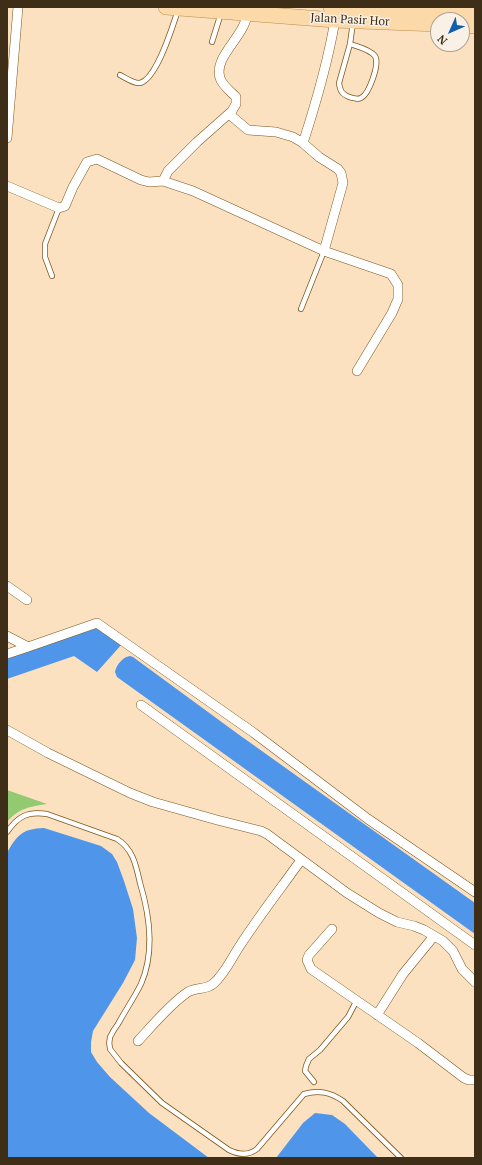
<!DOCTYPE html>
<html>
<head>
<meta charset="utf-8">
<style>
	body { margin:0 }
	#map { position:relative; width:482px; height:1165px; overflow:hidden; background:#fbe1bf; font-family:"PT Serif",serif }
	canvas { display:block }
	.frame { position:absolute; inset:0; border:8px solid #3f2e17; pointer-events:none }
	.north { position:absolute; left:430px; top:12px; width:40px; height:40px; box-sizing:border-box; background:#faf1e6; border:1px solid #afa393; border-radius:50%; rotate:225deg; font-size:11px; font-weight:700; line-height:16px; text-align:center; color:#3f2e17 }
	.north::after { content:''; display:block; margin:auto; width:14px; height:18px; background:#125ead; clip-path:polygon(50% 0,100% 100%,50% 72%,0 100%) }
</style>
</head>
<body>
<div id="map">
<canvas width="482" height="1165"></canvas>
<div class="frame"></div>
<div class="north">N</div>
</div>
<script>
const context = document.querySelector('canvas').getContext('2d');
context.lineJoin = 'round';
function fill(path, color) {
  context.fillStyle = color;
  context.fill(path, 'evenodd');
}
function stroke(path, color, width, dash) {
  context.strokeStyle = color;
  context.lineWidth = width;
  context.lineCap = dash ? 'butt' : 'round';
  context.setLineDash(dash || []);
  context.stroke(path);
}
function write(font, color, halo, rows, align = 'center') {
  context.font = font + ' "PT Serif",serif';
  context.lineWidth = 3;
  context.setLineDash([]);
  context.textBaseline = 'middle';
  context.strokeStyle = halo;
  context.fillStyle = color;
  for (const [text, x, y, turn = 0] of rows) {
    context.save();
    context.translate(x, y);
    context.rotate((+turn || 0) * Math.PI / 180);
    context.textAlign = isNaN(turn) ? turn : align;
    if (halo) context.strokeText(text, 0, 0);
    context.fillText(text, 0, 0);
    context.restore();
  }
}
fill(new Path2D(`
	M7,790L47,804C29,807 19,808 7,822Z`), '#93c970');
fill(new Path2D(`
	M100,627L122,644L97,672L74,656L7,679V658Z
	M130,656L133,657L238,734L475,903V934L117,677L115,672C116,666 122,657 130,656Z
	M44,828L101,846L112,854L117,862L124,881L133,909L137,938L135,960L123,983L93,1031L91,1042V1052L97,1062L110,1077L149,1113L209,1158H7V853C17,835 22,829 44,828Z
	M315,1113L332,1115L345,1124L378,1158H276L303,1123Z`), '#4f96eb');
const lane = new Path2D(`
	M212,42L221,13
	M350,44C358,47 369,49 375,56C380,64 369,94 361,98C357,100 353,98 349,97C342,94 340,91 339,83L350,44L353,22
	M120,75C126,78 134,84 140,83C157,79 173,25 178,10
	M52,276L45,257V244L59,208
	M301,309L324,251
	M7,832C18,816 28,811 47,814L117,839C133,849 136,865 140,883C150,916 155,952 141,984C134,998 125,1011 118,1024C115,1028 112,1033 110,1037C109,1041 109,1045 110,1049L121,1063L162,1103L229,1150C239,1155 248,1156 257,1149L304,1094C319,1090 330,1092 343,1101L401,1158
	M314,1082L305,1071L306,1066L309,1059L320,1050L348,1017L357,1000`);
const street = new Path2D(`
	M247,13C246,36 213,56 220,78C222,85 230,91 236,97V104L232,111L197,142L168,171L163,181L193,191L324,251L391,274L398,285V299L392,313L357,371
	M229,114L248,130L276,132L293,137L303,143L319,157L338,169L341,173L343,183L324,251
	M7,138L18,7
	M303,143C316,103 328,62 335,20
	M7,186L59,208L65,206L73,187L87,162L97,159L141,180L149,182L163,181
	M7,586L27,600
	M7,636L28,647L97,623L254,733L368,819L475,892
	M7,654L28,647
	M141,705L475,945
	M7,730L48,753L130,793L153,802L217,820L261,831L267,834L347,893L379,913L397,922L414,926L424,930L443,941L453,951L462,969L475,982
	M332,929L309,955L307,960L311,969L418,1043L464,1078L469,1080H475
	M377,1015L403,974L434,936
	M138,1041C152,1026 171,1003 188,992C196,987 206,990 213,984C225,974 232,957 241,944C260,915 281,888 301,860`);
const primary = new Path2D(`
	M166,7L335,20L438,24
	M331,7L475,15
	M462,25L475,26`);
stroke(lane, '#7d571d', 6);
stroke(street, '#7d571d', 10);
stroke(primary, '#b98d51', 16);
stroke(lane, '#fff', 4.5);
stroke(street, '#fff', 9);
stroke(primary, '#fcd9a9', 15);
write('12px', '#3f2e17', '#faf1e6', [
	["Jalan Pasir Hor",350,20,3]
]);
</script>
</body>
</html>
